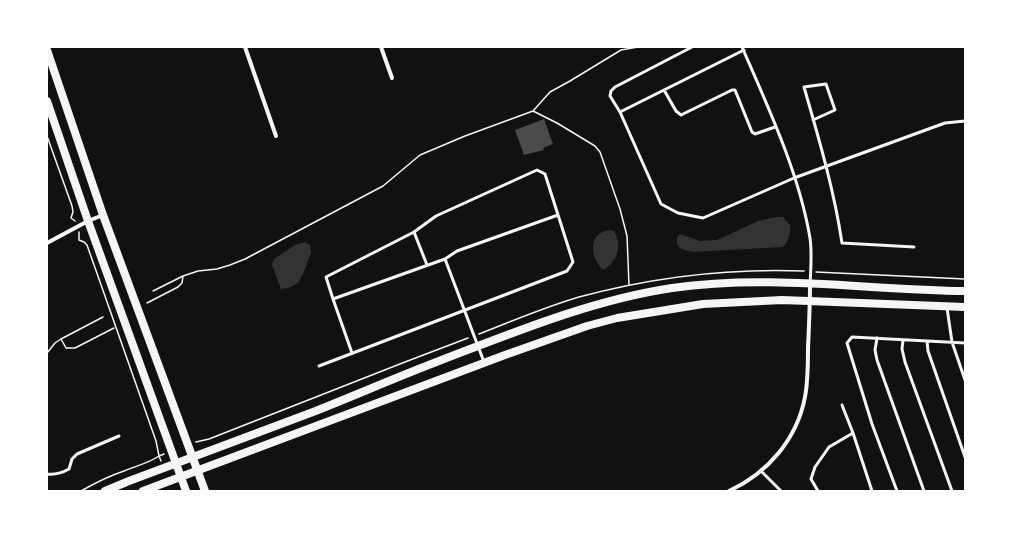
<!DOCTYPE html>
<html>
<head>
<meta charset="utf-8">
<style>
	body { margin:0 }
	#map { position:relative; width:1012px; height:538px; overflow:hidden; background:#111; font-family:"Golos Text",sans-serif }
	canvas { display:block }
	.frame { position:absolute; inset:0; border:48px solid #fff; pointer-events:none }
</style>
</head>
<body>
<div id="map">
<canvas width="1012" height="538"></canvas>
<div class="frame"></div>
</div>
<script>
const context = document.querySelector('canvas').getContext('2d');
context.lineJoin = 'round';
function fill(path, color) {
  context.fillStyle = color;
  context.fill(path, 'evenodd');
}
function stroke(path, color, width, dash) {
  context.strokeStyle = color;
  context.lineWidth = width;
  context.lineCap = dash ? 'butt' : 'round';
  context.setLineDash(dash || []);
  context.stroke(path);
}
fill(new Path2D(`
	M776,217H783L790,225V233L786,244L782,247L693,252L681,249L677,244V237L680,234L700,241L717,240L758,221Z
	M608,230L614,231C623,245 617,263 603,270C594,262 588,243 599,234C601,232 605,231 608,230Z
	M305,242L310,245L311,253L303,274L298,283L288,288L281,289L272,265L274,259L295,245Z`), '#333');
fill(new Path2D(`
	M544,119L553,144L543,148L544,150L524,155L515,130Z`), '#4a4a4a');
stroke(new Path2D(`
	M533,111L550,92L570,81L621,50L638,47
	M47,136L72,206L73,212L71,218L75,221
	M79,232V240L84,242L87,245L156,441L159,456C149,463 136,466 124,471C109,476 95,483 81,491
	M816,272L965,279
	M153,291L183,276L198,271L217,269L230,265L245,259L383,186L420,155L465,136L533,111L557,123L595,146L600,152L620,209L627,236L629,285
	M147,303L178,287L182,283L183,276
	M479,334C512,321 545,307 579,297C653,277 728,268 804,271
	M61,339L66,348H75L114,328
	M47,353L55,343L61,339L103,317
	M196,442L209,439L405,362L468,338
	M161,461L159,456L164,454`), '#f5f5f5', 1.5);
stroke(new Path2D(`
	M692,47L615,87L611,91L610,96L620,112L661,204L678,213L703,218L794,178L945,123L965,121
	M742,47C768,107 799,173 810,238C812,252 811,269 810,284
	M664,90L676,111L681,115L732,90H735L752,132L755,134L775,127
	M620,112L744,50
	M813,120L835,110L826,84L804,87C819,139 834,190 842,243L914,247
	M414,232L427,265
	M445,259L457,251L558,215
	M333,299L352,353
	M947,308L952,342L965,380
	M877,338L875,350L877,360L924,491
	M903,340L902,349L905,362L952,491
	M927,341L928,351L965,457
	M319,366L567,271L573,262L545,174L537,170L436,216L414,232L326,277L333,299L445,259C458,294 471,328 484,362
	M842,405L853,433
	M761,471L781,491
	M47,474C56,475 62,473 69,469L72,459L77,454L119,436
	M818,491L811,479L815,467L829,447L853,433L872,491
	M897,491L872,424L847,343L852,337L965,343`), '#f5f5f5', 3);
stroke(new Path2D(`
	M245,47L276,136
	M381,47L392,78
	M47,243L88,221L103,215
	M729,491C768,473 797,439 805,397C808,381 808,364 808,348C809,326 810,305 810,284`), '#f5f5f5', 4);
stroke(new Path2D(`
	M47,50L103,215L205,491
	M47,101L88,221L186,491
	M105,491L129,481C191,458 252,435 313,412C356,395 397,377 439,361C515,332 592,300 672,288C770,274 868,290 965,291
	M143,491L505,355L587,326L617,318L703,304L782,300L965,307`), '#f5f5f5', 8);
</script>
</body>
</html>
